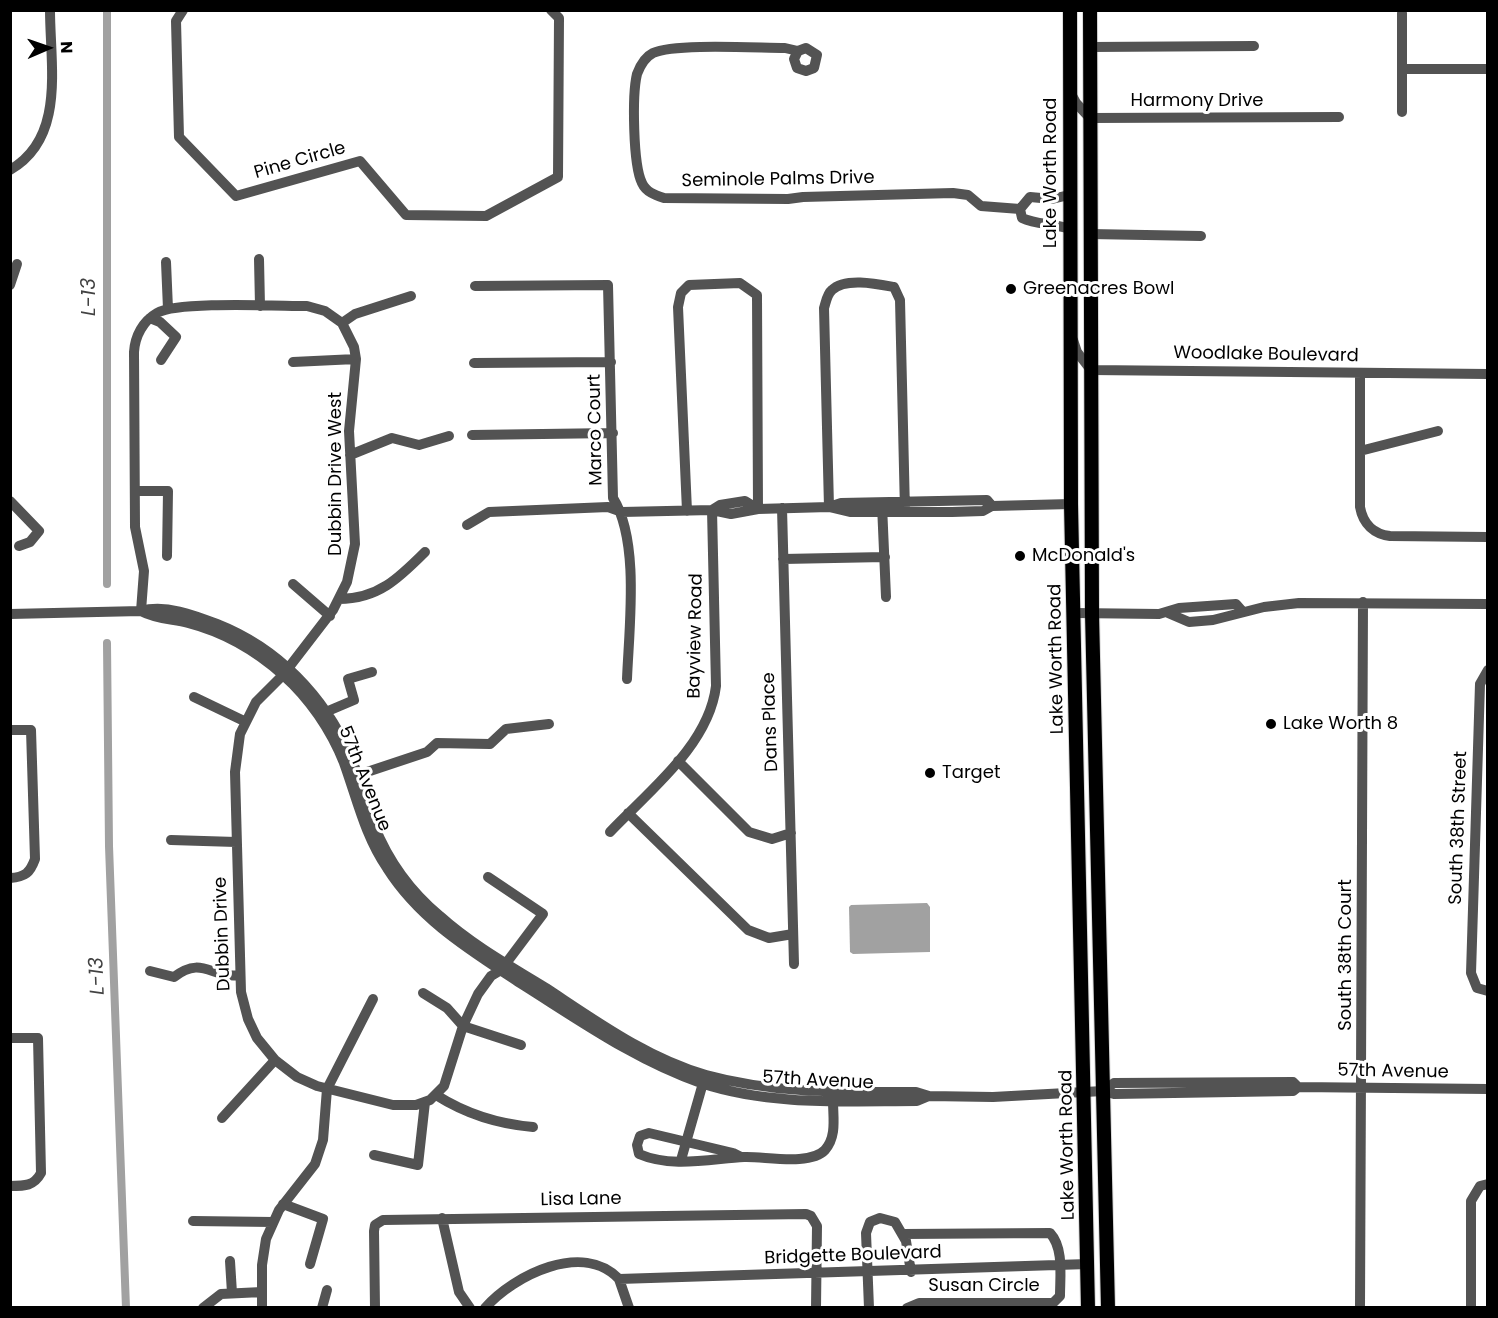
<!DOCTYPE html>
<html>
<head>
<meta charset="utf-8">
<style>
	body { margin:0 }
	#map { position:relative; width:1498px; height:1318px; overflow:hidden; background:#fff; font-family:Poppins,sans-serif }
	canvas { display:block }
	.frame { position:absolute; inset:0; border:12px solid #000; pointer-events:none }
	.north { position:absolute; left:18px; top:18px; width:60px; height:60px; -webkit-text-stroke:4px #fff; paint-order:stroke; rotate:88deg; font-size:16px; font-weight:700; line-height:24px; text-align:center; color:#000 }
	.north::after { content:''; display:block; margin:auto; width:21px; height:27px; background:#000; clip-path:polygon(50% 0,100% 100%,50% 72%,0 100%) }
</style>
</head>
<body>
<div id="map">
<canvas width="1498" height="1318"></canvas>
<div class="frame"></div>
<div class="north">N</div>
</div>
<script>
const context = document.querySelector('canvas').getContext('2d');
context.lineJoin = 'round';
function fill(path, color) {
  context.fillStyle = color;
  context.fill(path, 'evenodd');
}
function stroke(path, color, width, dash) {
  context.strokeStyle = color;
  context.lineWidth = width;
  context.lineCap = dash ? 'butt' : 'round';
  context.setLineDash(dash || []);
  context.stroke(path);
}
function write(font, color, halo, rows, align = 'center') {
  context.font = font + ' Poppins,sans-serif';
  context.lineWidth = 6;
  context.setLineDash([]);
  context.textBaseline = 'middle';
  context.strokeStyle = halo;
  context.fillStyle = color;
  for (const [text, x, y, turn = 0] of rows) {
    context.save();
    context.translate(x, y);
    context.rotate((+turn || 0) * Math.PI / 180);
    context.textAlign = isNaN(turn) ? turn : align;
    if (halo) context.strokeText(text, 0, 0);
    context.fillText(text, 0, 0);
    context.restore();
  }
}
fill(new Path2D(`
	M927,903L930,907V952L853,954L850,952L849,907L851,905Z`), '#a1a1a1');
stroke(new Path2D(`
	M107,10V584
	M107,643L109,846L126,1308`), '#a1a1a1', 8);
const major = new Path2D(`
	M1070,10L1071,504L1088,1308
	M1090,10L1092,613L1108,1308`);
stroke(major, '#dbdbdb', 16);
stroke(new Path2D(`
	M183,10L176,21L179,137L236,196L360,161L406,215L486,216L558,177L559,18L551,10
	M1402,13V69H1488
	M1091,47L1254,46
	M798,51L794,59L797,68L806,71L814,68L817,55L806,48L798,51L785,48C757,48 675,43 653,53C645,57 640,66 637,74C632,95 633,165 642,183C646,192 655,195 664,198L788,199L803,197L953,193L968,195L981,206L1020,209
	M1402,69V112
	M1070,92L1076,103L1090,118L1339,117
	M10,170C66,138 50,65 50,10
	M1069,195L1052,199L1030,197L1020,209L1022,218C1037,225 1054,223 1069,229
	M1090,234L1201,236
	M259,259L260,306
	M166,262L168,309
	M10,285L17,264
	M475,286L608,285L613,498C640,541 629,628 627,679
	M150,318L160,322L176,337L161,360
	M342,323L355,314L411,296
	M1073,340L1077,352L1091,370L1488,374
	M293,362L356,359
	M474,363L611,362
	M1360,373V507C1363,524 1374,534 1390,536L1488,537
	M472,435L613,433
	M1360,451L1438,431
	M350,455L392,438L419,445L449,436
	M135,491H168L167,556
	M10,501L39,531L30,542L19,546
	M882,505L886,597
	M832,506L841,503L987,500L992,506
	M829,507L824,308C826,302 827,294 832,290C845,277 878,284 894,287L900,300L905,511
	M782,508L794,964
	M712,510L720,505L745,501L758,509
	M687,511L678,307L681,293L689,285L740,283L757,295L758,509
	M467,525L489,512L608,507L622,512L712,510L731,514L758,509L829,507L850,512H952L983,511L992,506L1071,504
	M783,559L885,557
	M293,584L330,616
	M339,599C378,599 399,578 425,552
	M141,611L144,571L135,527L134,352C135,336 143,321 157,313C177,301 278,306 307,306L325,311L342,323L354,347L356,359L349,431L355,544L347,582L333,610L283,675L256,702L240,734L235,772L241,992L248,1019L257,1038L275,1060L297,1077L317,1086L393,1105H416L430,1100L444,1086L463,1026L478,994L491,976L501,970L543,914L488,877
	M141,611C156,619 172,619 188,623C223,632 256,651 283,675C309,698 331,730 344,763C357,799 365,836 387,868C420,920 470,950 520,983C579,1020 635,1060 701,1083C770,1106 846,1101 917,1101L929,1096
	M1075,613L1159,614L1179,608L1236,604L1243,612
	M1168,613L1189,622L1213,620L1264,607L1299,603L1488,604
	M10,614L141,611C165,604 194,615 217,624C278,648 324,696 350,755C360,778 365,802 374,825C388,860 411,892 440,916C471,944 510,966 546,988C596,1021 647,1058 706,1075C775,1094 845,1092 916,1092L929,1096L993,1097L1103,1091L1114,1094L1293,1091L1298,1087L1488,1089
	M1488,670L1480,684L1471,973L1477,988L1488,991
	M194,697L244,721
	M321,714L354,700L348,679L372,672
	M10,730H31L35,859C30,873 25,877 10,878
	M678,761L749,832L772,839L791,833
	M352,777L427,752L437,743L490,744L506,729L549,724
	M628,813L748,930L769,938L793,934
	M610,832C649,791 709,745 716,686L712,510
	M171,840L236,842
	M150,971L174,977C203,955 211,979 240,975
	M423,993L447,1008L463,1026L521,1045
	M10,1038H38L41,1173C34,1186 25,1186 10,1186
	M1103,1091L1114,1083L1293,1082L1298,1087
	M436,1095C466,1114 497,1124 533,1127
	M222,1118L275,1060
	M374,1155L418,1165L425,1102
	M741,1157L733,1153L649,1133L640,1136L637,1145L639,1154C671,1168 710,1159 744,1157C764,1156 810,1166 825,1150C837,1136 833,1118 833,1101
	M681,1160L703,1083
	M283,1204L323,1219L310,1264
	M442,1218L459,1292L470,1308
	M193,1221L273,1222
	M903,1234L1050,1233C1064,1248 1060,1276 1060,1296L1053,1303H919L907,1308
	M230,1261L232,1293
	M619,1279L629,1308
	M203,1308L221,1294L262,1292
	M262,1308V1265L266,1239L279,1210L315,1164L323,1140L327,1089L373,999
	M322,1308L327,1290
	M375,1308L374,1231L375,1225L383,1220L806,1214L811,1216L817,1226L816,1308
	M485,1308C514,1275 583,1241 619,1279L1088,1264
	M869,1308L866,1233L870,1222L880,1218L895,1222L906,1241L911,1272
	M1360,1308L1363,602
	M1471,1308V1201L1480,1186L1488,1184`), '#535353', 10);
stroke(major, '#000', 14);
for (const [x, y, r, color] of [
	[1011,289,6,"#000"],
	[1020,556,6,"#000"],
	[1271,724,6,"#000"],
	[930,773,6,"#000"]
]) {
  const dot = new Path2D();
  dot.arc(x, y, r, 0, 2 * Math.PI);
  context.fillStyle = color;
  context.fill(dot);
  stroke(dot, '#fff', 2);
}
write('18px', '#000', '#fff', [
	["Harmony Drive",1197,101],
	["Pine Circle",300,161,-16],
	["Lake Worth Road",1051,173,-90],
	["Seminole Palms Drive",778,180,-1],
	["Woodlake Boulevard",1266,355,1],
	["Marco Court",596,430,-91],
	["Dubbin Drive West",336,474,-90],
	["Bayview Road",696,636,-89],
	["Lake Worth Road",1057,659,-91],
	["Dans Place",771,722,-92],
	["57th Avenue",364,779,68],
	["South 38th Street",1459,828,-88],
	["Dubbin Drive",223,934,-92],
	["South 38th Court",1346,955,-90],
	["57th Avenue",1393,1072,1],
	["57th Avenue",818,1081,3],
	["Lake Worth Road",1068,1145,-91],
	["Lisa Lane",581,1200,-1],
	["Bridgette Boulevard",853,1256,-2],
	["Susan Circle",984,1286]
]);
write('18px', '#000', '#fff', [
	["Greenacres Bowl",1023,289],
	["McDonald's",1032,556],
	["Lake Worth 8",1283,724],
	["Target",942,773]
], 'left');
write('italic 20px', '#424242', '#fff', [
	["L-13",90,297,-90],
	["L-13",98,976,-92]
]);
</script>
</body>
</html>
